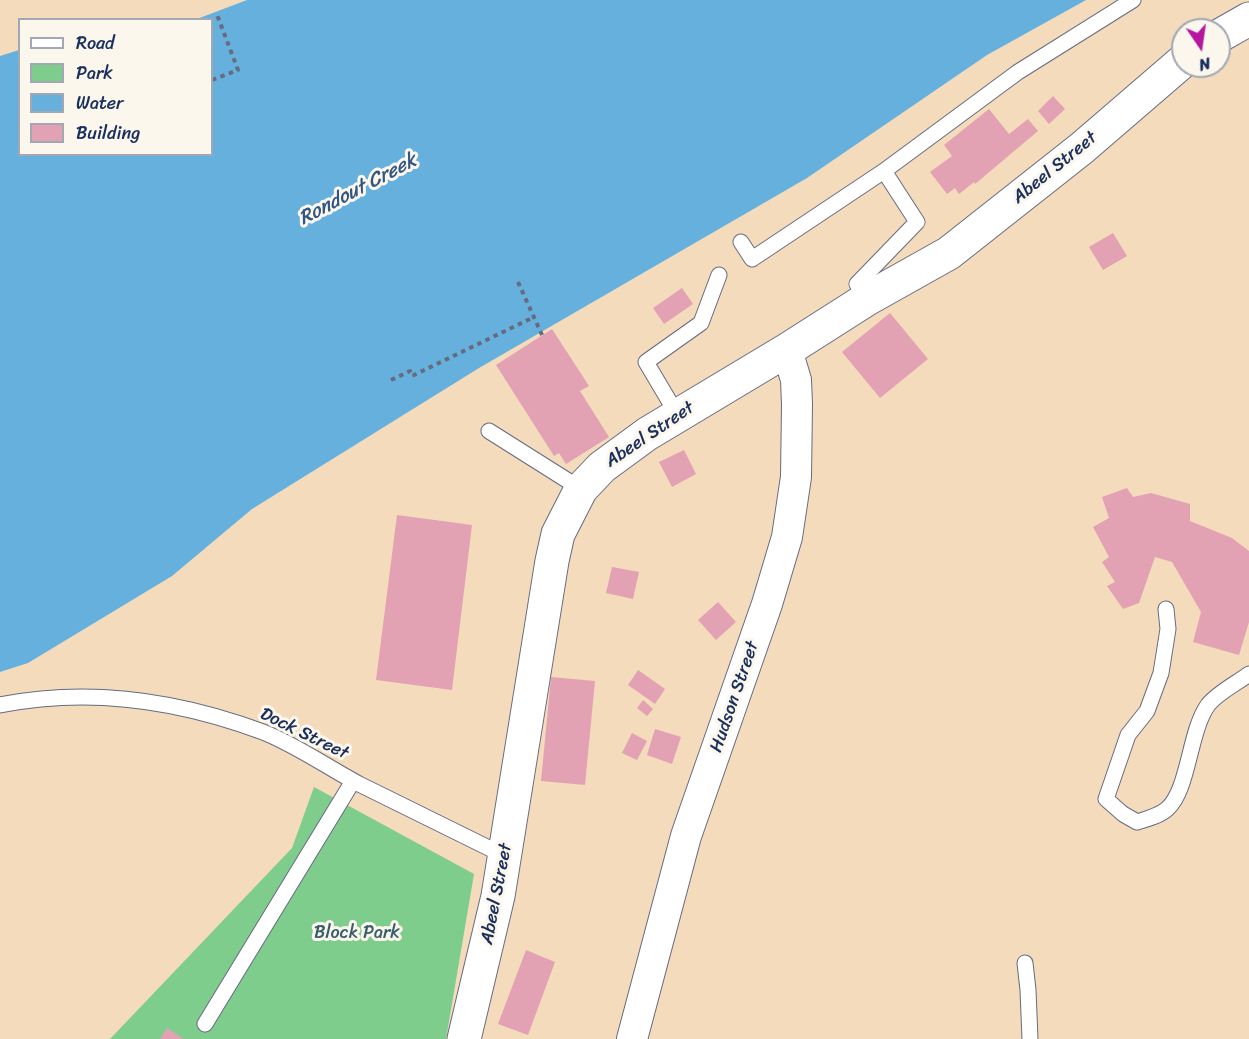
<!DOCTYPE html>
<html>
<head>
<meta charset="utf-8">
<style>
	body { margin:0 }
	#map { position:relative; width:1249px; height:1039px; overflow:hidden; background:#f3dbbc; font-family:Sriracha,sans-serif }
	canvas { display:block }
	.legend { position:absolute; left:18px; top:18px; width:195px; height:138px; box-sizing:border-box; background:#fbf7ec; border:2px solid #a1a7b3; margin:0; padding:8px 10px; list-style:none; font-size:18px; color:#1b2f5e }
	.legend li { display:flex; align-items:center; gap:12px; height:30px }
	.legend b { width:30px; border:2px solid #a1a7b3 }
	.north { position:absolute; left:1171px; top:18px; width:60px; height:60px; box-sizing:border-box; background:#fbf7ec; border:2px solid #a1a7b3; border-radius:50%; rotate:167deg; font-size:16px; font-weight:700; line-height:24px; text-align:center; color:#1b2f5e }
	.north::after { content:''; display:block; margin:auto; width:21px; height:27px; background:#b5179e; clip-path:polygon(50% 0,100% 100%,50% 72%,0 100%) }
</style>
</head>
<body>
<div id="map">
<canvas width="1249" height="1039"></canvas>
<ul class="legend">
<li><b style="height:8px;background:#fff"></b>Road</li>
<li><b style="height:16px;background:#7fcd8c"></b>Park</li>
<li><b style="height:16px;background:#66b0de"></b>Water</li>
<li><b style="height:16px;background:#e3a1b4"></b>Building</li>
</ul>
<div class="north">N</div>
</div>
<script>
const context = document.querySelector('canvas').getContext('2d');
context.lineJoin = 'round';
function fill(path, color) {
  context.fillStyle = color;
  context.fill(path, 'evenodd');
}
function stroke(path, color, width, dash) {
  context.strokeStyle = color;
  context.lineWidth = width;
  context.lineCap = dash ? 'butt' : 'round';
  context.setLineDash(dash || []);
  context.stroke(path);
}
function write(font, color, halo, rows, align = 'center') {
  context.font = font + ' Sriracha,sans-serif';
  context.lineWidth = 6;
  context.setLineDash([]);
  context.textBaseline = 'middle';
  context.strokeStyle = halo;
  context.fillStyle = color;
  for (const [text, x, y, turn = 0] of rows) {
    context.save();
    context.translate(x, y);
    context.rotate((+turn || 0) * Math.PI / 180);
    context.textAlign = isNaN(turn) ? turn : align;
    if (halo) context.strokeText(text, 0, 0);
    context.fillText(text, 0, 0);
    context.restore();
  }
}
fill(new Path2D(`
	M314,787L474,874L446,1039H110L292,848Z`), '#7fcd8c');
fill(new Path2D(`
	M247,0H1086L987,55L807,178L479,368L252,509L172,576L28,663L0,672V56L19,50L20,154H212V20L197,19Z`), '#66b0de');
fill(new Path2D(`
	M1053,96L1065,109L1049,124L1038,111Z
	M989,109L1009,134L1028,119L1038,131L975,184L974,182L959,194L955,188L947,194L930,172L952,156L944,145Z
	M1113,233L1127,256L1103,270L1089,247Z
	M682,288L693,304L664,324L653,308Z
	M890,313L928,359L880,398L842,352Z
	M552,329L589,386L580,391L609,437L566,464L559,453L554,456L496,365Z
	M684,450L696,474L672,487L659,462Z
	M1127,488L1133,497L1151,493L1190,504V521L1232,538L1249,551V622L1239,655L1193,642L1201,612L1172,562L1155,557L1139,603L1123,609L1107,586L1115,582L1102,562L1109,557L1093,527L1109,518L1102,497Z
	M397,515L472,525L452,690L376,680Z
	M612,567L639,572L633,599L606,593Z
	M718,602L736,622L716,640L698,620Z
	M638,670L665,689L655,704L628,685Z
	M551,677L595,681L585,785L541,781Z
	M643,700L653,709L647,716L637,708Z
	M655,729L681,737L672,764L647,755Z
	M632,733L647,741L637,760L622,753Z
	M526,950L555,962L528,1035L498,1024Z
	M167,1028L184,1039H160Z`), '#e3a1b4');
const service = new Path2D(`
	M741,242L752,259L884,171
	M867,299L857,284L917,222L884,171L1018,72L1133,0
	M678,416L646,362L701,323L719,275
	M489,431L581,489
	M1166,609L1168,629L1161,673L1147,711L1128,735L1106,799L1123,814L1137,822C1147,819 1159,816 1167,809C1189,790 1189,731 1208,705C1216,694 1237,683 1249,674
	M0,705C90,687 177,700 263,732C296,745 327,767 359,784C407,808 456,832 505,856
	M1025,963L1028,990L1030,1039
	M205,1024L353,781`);
const minor = new Path2D(`
	M632,1039L686,836L767,604L787,537L796,477L797,404L796,380L787,350`);
const tertiary = new Path2D(`
	M1219,36L1249,19
	M464,1039L498,896L552,561L558,534L581,489L602,467L647,434L787,350L867,299L949,253L1082,148L1183,61`);
stroke(service, '#676b7f', 17);
stroke(minor, '#676b7f', 32);
stroke(tertiary, '#676b7f', 35);
stroke(new Path2D(`
	M212,80L238,70L216,12
	M518,282L542,335
	M391,380L410,371L412,376L534,317`), '#676b7f', 4, [4.5, 4.5]);
stroke(service, '#fff', 15);
stroke(minor, '#fff', 30);
stroke(tertiary, '#fff', 33);
write('18px', '#1b2f5e', '#fbf7ec', [
	["Abeel Street",1055,168,-39],
	["Abeel Street",650,435,-34],
	["Hudson Street",735,697,-71],
	["Dock Street",304,734,26],
	["Abeel Street",497,894,-79]
]);
write('18px', '#395e6c', '#fbf7ec', [
	["Block Park",357,933]
]);
write('italic 20px', '#325684', '#fbf7ec', [
	["Rondout Creek",358,190,-28]
]);
</script>
</body>
</html>
